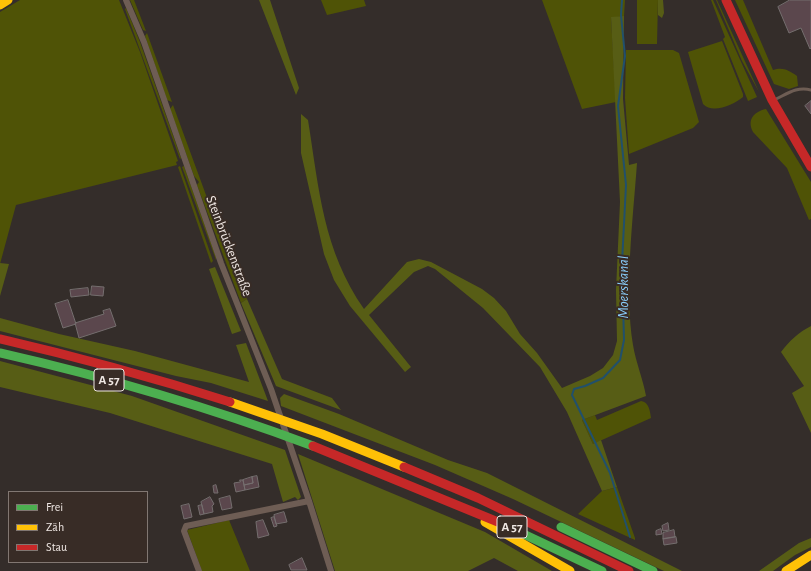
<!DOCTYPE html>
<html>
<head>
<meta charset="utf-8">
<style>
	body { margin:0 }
	#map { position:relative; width:811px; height:571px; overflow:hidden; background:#342d2a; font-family:"Alegreya Sans",sans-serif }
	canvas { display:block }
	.legend { position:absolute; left:8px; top:491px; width:140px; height:72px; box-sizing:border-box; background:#382c26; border:1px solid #817772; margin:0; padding:5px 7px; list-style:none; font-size:12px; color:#efe7e3 }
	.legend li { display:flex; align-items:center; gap:8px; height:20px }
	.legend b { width:20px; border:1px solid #817772 }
</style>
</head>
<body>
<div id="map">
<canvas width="811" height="571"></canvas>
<ul class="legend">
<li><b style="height:5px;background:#4caf50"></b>Frei</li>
<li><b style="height:5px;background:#ffc107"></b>Zäh</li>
<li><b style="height:5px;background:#c62828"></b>Stau</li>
</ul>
</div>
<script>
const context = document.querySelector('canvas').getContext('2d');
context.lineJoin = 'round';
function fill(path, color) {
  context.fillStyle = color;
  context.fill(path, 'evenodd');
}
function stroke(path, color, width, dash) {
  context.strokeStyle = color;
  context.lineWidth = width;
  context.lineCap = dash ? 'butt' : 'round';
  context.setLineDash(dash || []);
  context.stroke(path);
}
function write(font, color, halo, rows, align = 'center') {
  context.font = font + ' "Alegreya Sans",sans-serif';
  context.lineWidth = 4;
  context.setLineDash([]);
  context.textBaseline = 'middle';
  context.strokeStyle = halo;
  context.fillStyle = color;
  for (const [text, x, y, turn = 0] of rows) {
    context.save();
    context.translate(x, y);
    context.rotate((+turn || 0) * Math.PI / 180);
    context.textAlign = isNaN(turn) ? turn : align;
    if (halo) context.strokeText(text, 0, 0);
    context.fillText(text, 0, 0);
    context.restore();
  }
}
fill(new Path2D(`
	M20,0H119L140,52L178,161L176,162L177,165L16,205L0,264V12Z
	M130,0H134L146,31L143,30Z
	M321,0H364L366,6L327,15Z
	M542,0H625L624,16L611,18L616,102L582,109Z
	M637,0H658L657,44H637Z
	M711,0H713L757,97L748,101L723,39L725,37Z
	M716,0H717L759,92L742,61Z
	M735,0H743L773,70C783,67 788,70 797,76L798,86L789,89L774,84Z
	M126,8L140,42L181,158L180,159L125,9Z
	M147,33L172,102L167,100L145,36Z
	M722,41L743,94V97C734,105 712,114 703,104L688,52Z
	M626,50H673L679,53L699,122L693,128L629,154L625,98Z
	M173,105L228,255L247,299L241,303L197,185L199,182L194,176L170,109Z
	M766,109L811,182V219L809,220L787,168L753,132C747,120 753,112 766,109Z
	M180,166L213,261L211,263L178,167Z
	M184,166L216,257V260L182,167Z
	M641,401C649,402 650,411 651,418L593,444L582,420L595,415L597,420Z
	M617,487L635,538V540L578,514L602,491Z
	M229,520L250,571H202L187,530Z`), '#4f5306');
fill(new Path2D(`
	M259,0H270L299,88L296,95Z
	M658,0H663L664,13L662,18L658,15Z
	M624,16L623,99L629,165L637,163C633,219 624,290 633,345C636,363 643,379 646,396L582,420L593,444L601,440L617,487L602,491L567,412L540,367L483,308L435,269L428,266L414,272L369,315L411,367L405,372L350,306L334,280L324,254L301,153V114L308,120C319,189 323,250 364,309L407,262L419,259L431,262L482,289L494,298L506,311L520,334L537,353L562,388L590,376L603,368L613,355L617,341L616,290L620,202L611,17Z
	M0,263L9,264L0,296Z
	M215,267L241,331L232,334L209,269Z
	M247,299L282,379L332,398L341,410L276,386L241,303Z
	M0,318L59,334L135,351L249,382L236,345L246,343L268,401L211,383L176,376L0,331Z
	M811,326V433L792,393L804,386L781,352C789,341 799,332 811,326Z
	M0,361L132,396L285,450L301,497L298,500L295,497L283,502L272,464L110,413L0,387Z
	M284,394L339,414L448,460L487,473L682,571H664L513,499L435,465L281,406L280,398Z
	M298,454L485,532L552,571H518L494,558L468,571H335Z
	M811,538V547L795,555L773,571H759L799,543Z`), '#575d15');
stroke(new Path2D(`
	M622,0L621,15L625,56L618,106L626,185L622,263L624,340L620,360L603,378L585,386L574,389L572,395L610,473L630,537`), '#21506c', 2);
const building = new Path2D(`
	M790,0H811V48L810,49L801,28L789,33L778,7Z
	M811,101V114L805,106Z
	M92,286L104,287L103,296L91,295Z
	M88,288L89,295L71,297L70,290Z
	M68,300L76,324L63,328L55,304Z
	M110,309L116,326L79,338L75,323L104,314L103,311Z
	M257,476L259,487L245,490L244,485L253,483L252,477Z
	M252,477L253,483L244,485L243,480Z
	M240,480H243L245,490L236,492L234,483L240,482Z
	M216,485L218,493H214L213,486Z
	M230,496L232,508L222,510L219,499Z
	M210,497L214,504L212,506L213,512L204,514L201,502Z
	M189,504L192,517L184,519L181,506Z
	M202,505L204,514L200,515L198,506Z
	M284,512L287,522L276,524L274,515Z
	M274,517L277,526L274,527L271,518Z
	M263,520L269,535L258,538L256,522Z
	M668,523L669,530L663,531L662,526Z
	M661,529L662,534L656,535V531Z
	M674,530L675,537L663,539V533Z
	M676,537L677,543L664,545L663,539Z
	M302,558L307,570H291L289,565Z`);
fill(building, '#5b474d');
stroke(building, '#746e6e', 1);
stroke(new Path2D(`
	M774,100C787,94 797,86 811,90`), '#6e5d54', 3);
stroke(new Path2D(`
	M126,0L144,42L221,263L271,389L309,501L331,571
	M199,571L184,531L186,526L309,501`), '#6e5d54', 6);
stroke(new Path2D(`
	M0,353C106,377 211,408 313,446
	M498,522L602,571
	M561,527L653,571`), '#4caf50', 9);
stroke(new Path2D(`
	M0,5L8,0
	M230,402L322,434L404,467
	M485,522L570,571
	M786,571L811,555`), '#ffc107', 9);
stroke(new Path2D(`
	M726,0L772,100L811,167
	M0,339C78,357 154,378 230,402
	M313,446L498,522
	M404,467L478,498L629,571`), '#c62828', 9);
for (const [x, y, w] of [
	[109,380,30],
	[512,527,30]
]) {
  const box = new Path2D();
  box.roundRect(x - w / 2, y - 11, w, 22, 3);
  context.fillStyle = '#382c26';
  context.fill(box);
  stroke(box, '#efe7e3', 1);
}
write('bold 13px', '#efe7e3', null, [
	["A 57",109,380],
	["A 57",512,527]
]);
write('14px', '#efe7e3', '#382c26', [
	["Steinbrückenstraße",229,246,69]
]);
write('italic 15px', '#89cdfa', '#382c26', [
	["Moerskanal",623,287,-90]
]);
</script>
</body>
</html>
